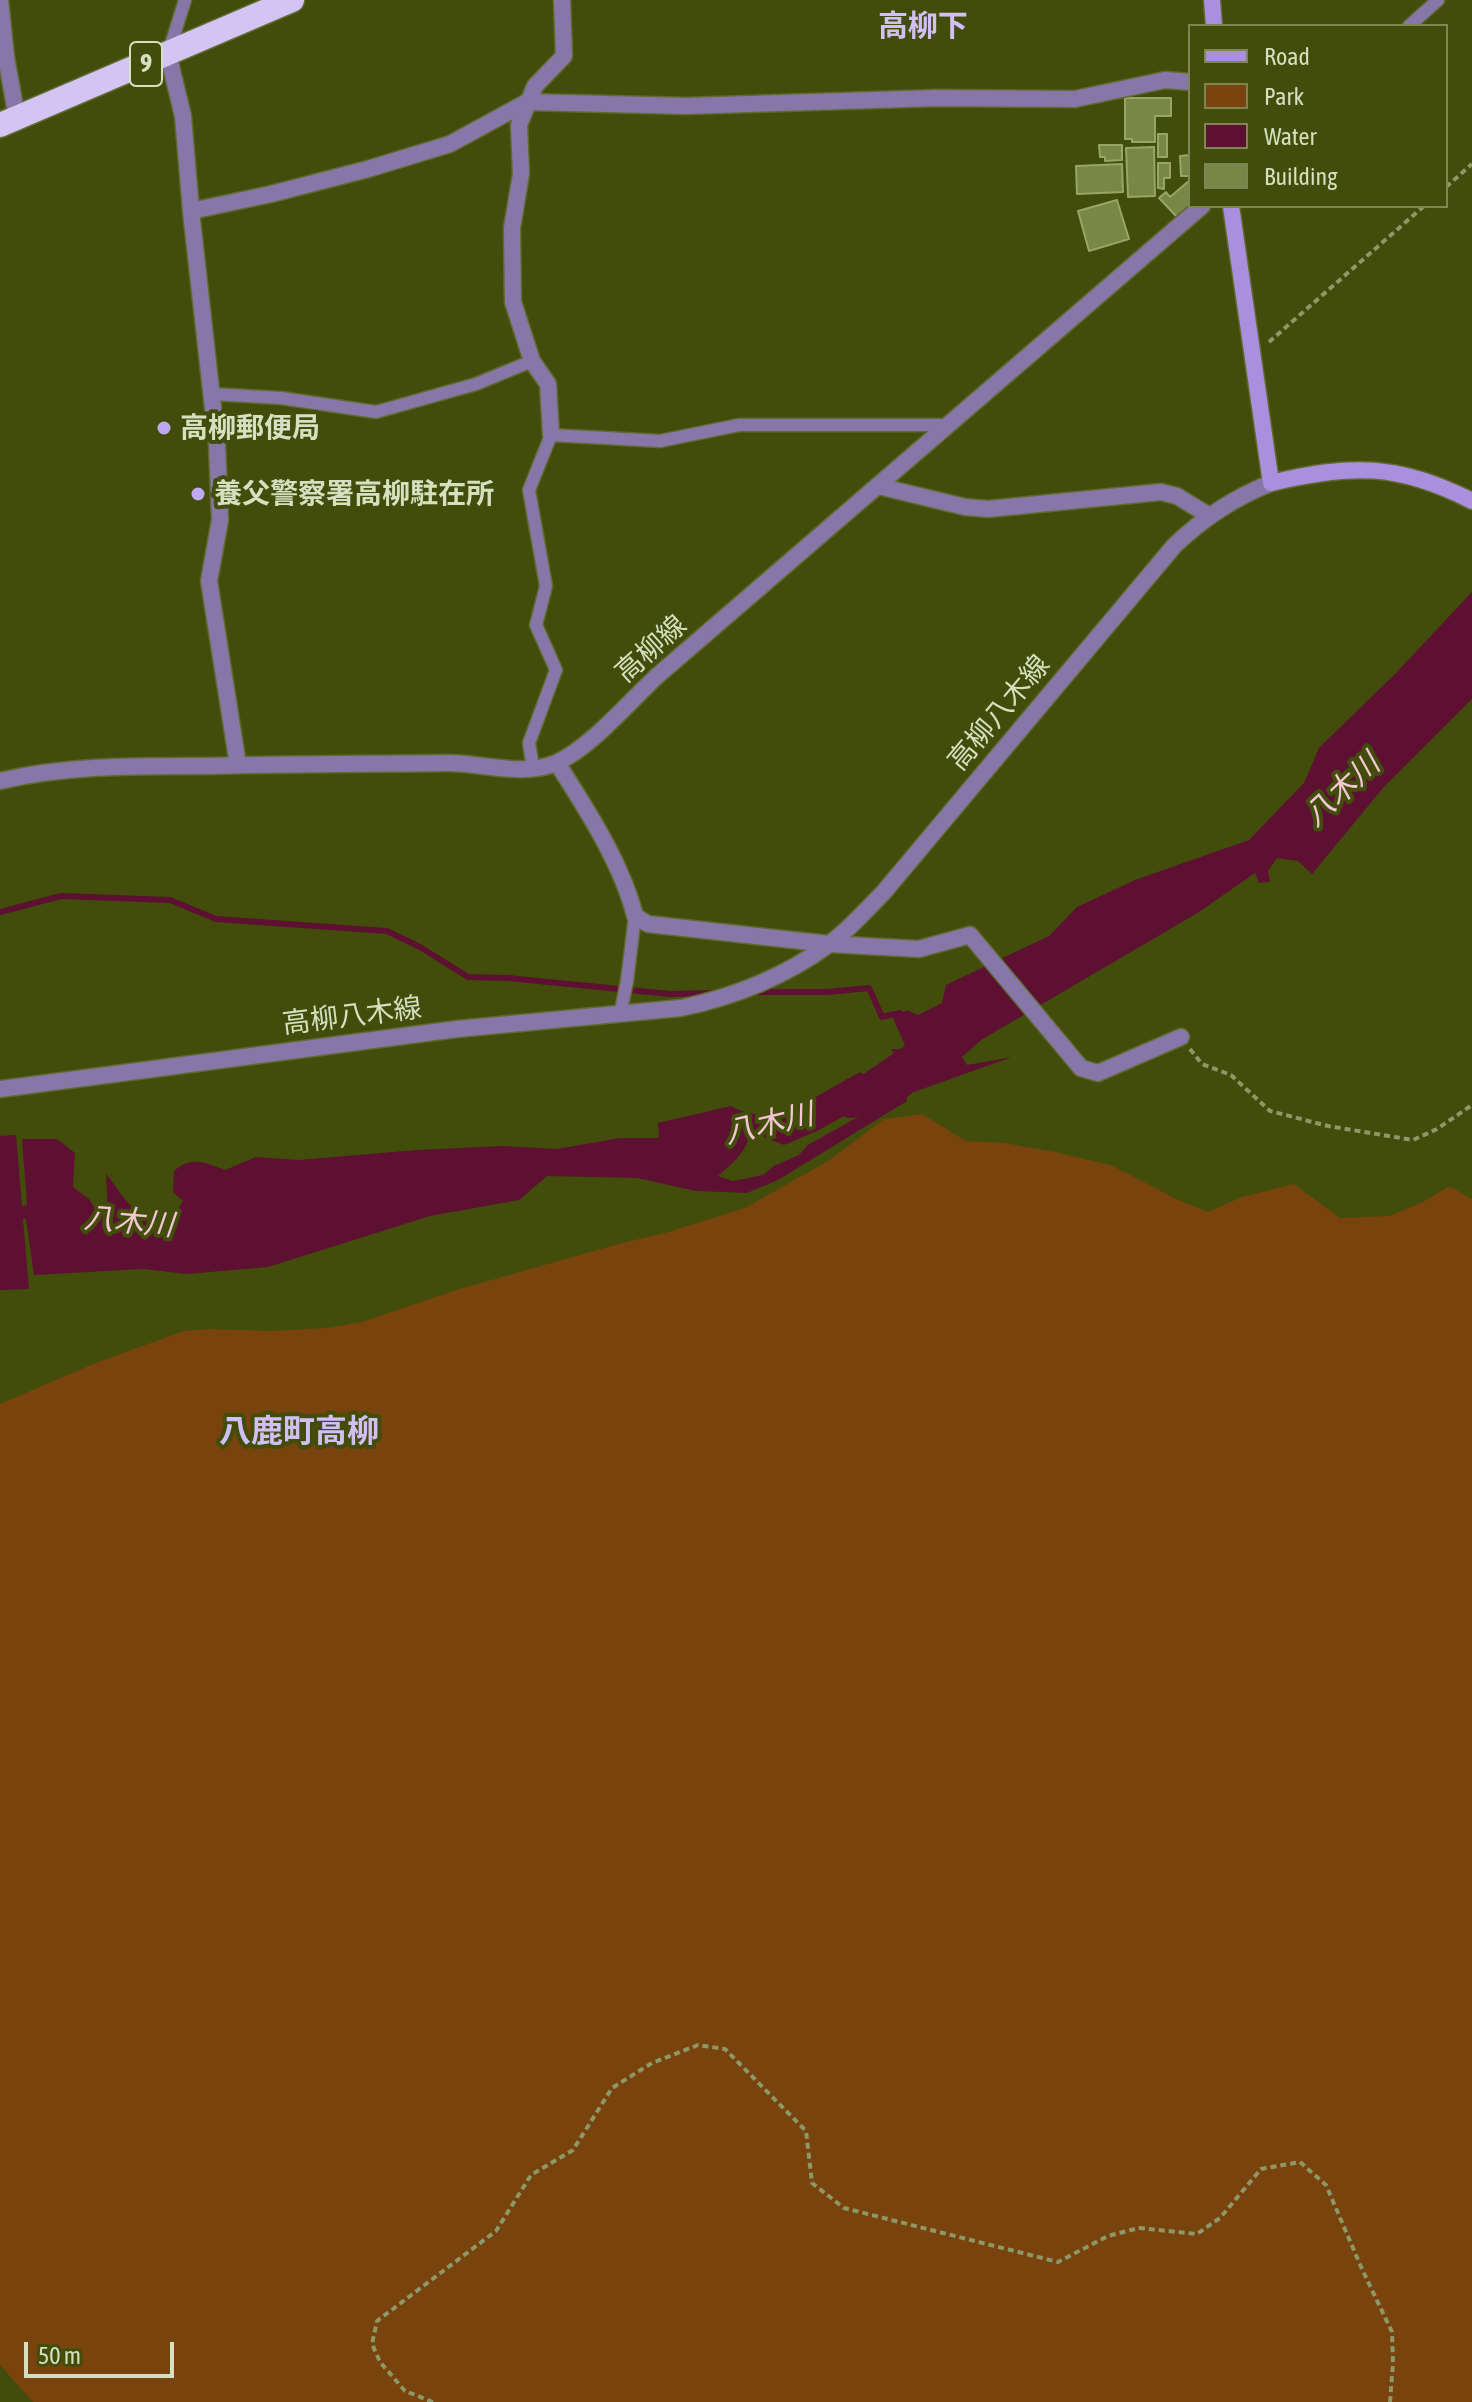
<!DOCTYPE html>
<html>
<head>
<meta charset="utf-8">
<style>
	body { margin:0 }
	#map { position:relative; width:1472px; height:2402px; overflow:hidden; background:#424d0b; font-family:"Asap Condensed",sans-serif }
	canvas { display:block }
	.legend { position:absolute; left:1188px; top:24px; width:260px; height:184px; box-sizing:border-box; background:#424d0b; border:2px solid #7d8753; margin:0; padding:10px 14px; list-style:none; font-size:24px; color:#d6dfbf }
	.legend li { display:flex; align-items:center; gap:16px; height:40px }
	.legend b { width:40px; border:2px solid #7d8753 }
	.scale { position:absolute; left:24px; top:2342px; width:150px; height:36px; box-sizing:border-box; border:4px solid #d6dfbf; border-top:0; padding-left:10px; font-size:24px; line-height:28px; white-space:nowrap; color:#d6dfbf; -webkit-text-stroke:6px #424d0b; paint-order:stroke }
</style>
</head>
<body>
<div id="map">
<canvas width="1472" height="2402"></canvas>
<ul class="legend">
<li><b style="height:10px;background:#aa8fde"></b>Road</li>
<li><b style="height:22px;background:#78430c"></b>Park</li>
<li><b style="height:22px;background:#5d1032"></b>Water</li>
<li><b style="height:22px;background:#788648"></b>Building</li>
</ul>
<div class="scale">50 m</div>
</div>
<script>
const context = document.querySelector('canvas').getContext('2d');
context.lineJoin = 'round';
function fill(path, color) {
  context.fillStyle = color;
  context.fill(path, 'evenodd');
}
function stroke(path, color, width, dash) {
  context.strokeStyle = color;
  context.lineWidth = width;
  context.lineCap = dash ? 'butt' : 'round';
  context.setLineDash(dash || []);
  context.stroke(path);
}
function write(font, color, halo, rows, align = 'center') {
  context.font = font + ' "Asap Condensed","Noto Sans JP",sans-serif';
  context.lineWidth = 8;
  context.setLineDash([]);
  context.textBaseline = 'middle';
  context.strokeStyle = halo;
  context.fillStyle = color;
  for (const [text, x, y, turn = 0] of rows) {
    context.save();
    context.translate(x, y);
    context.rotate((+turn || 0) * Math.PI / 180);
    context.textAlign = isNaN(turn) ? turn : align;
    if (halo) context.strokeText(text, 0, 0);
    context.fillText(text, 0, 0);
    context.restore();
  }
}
fill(new Path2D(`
	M922,1114L966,1141L1005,1143L1060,1153L1113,1166L1176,1199L1208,1212L1242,1197L1294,1184L1340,1218L1389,1216L1423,1202L1449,1186L1472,1199V2402H33L0,2365V1404L98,1362L184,1331L211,1329L270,1331L327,1328L362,1322L456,1290L622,1243L665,1233L745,1208L828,1161L884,1119Z`), '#78430c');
fill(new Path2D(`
	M1472,592V699L1383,788L1312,874L1298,861L1277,858L1268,871L1270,882L1259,883L1255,873L1199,912L981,1040L962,1057L967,1065L1012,1057L914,1092L907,1097V1101L778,1180L747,1193L696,1191L637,1178L547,1176L519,1200L430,1216L268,1267L187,1274L143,1269L34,1275L26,1219H23L29,1289L0,1290V1136L16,1135L22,1206L27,1205L22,1139H57L75,1153L73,1187L90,1200L97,1213L108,1212L106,1174C117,1186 126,1207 142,1212C152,1215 166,1212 176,1212L183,1201L173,1192L174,1171C191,1155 206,1163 225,1170L256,1157L299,1160L417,1150L502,1146L557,1149L620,1138H659L658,1123L731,1106C773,1131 822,1092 860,1072L866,1076L880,1068L887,1074H893L903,1089L911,1083L891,1049L907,1050L893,1018L907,1010L918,1015L942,1003L946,985L1049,936L1077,907L1135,880L1249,840L1304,783L1319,748L1395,674ZM878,1097L883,1103L808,1145L799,1155L774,1166L763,1175L733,1181L718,1176C731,1164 743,1156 749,1138L757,1134L784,1145L817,1131Z`), '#5d1032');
stroke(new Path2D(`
	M0,912L61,896L170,900L216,919L387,931L420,947L468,977L508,978L670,994L713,993
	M752,992H828L869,988L882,1017L900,1013L907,1018`), '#5d1032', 6);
stroke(new Path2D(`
	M851,1100L869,1092L942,1042`), '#5d1032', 36);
const building = new Path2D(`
	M1125,98H1171V116H1155V142H1132V139H1125Z
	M1158,134H1167V157H1158Z
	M1099,145H1122V160L1105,161V157H1100Z
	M1154,147L1155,196L1128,197L1126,148Z
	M1190,155V176H1181L1180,156Z
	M1158,163H1170V178H1164V189L1158,188Z
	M1122,164L1123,192L1077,194L1076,166Z
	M1190,180V206L1177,217L1159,198L1166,192L1170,197Z
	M1117,200L1129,239L1089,251L1078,211Z`);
fill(building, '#788648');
stroke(building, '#97a566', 2);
const lane = new Path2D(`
	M1409,26L1438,0
	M169,51L185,0
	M212,394L281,398L376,412L476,384L532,361
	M533,768L529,743L556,670L536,625L546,586L529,490L551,435L660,441L739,425H948
	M620,1015L627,981L635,916`);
const street = new Path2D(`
	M0,0L6,57L17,118
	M168,54L183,116L191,211L217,444L220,520L209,581L238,765
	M191,211L271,194L368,169L450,144L527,102L687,106L936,98L1075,99L1165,80L1190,82
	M551,435L548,384L532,361L513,302L512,228L521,174L519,125L535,86L564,56L562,0
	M878,486L965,507L988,509L1161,492L1177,496L1208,515
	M557,763C586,808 622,864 635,916L648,924L829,944L919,949L970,935L1081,1068L1098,1073L1181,1037
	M0,781C68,765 136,766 205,766C286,764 367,764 448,763C483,763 523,777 556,763C590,748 629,702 657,676L1202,206
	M0,1089L457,1029L681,1008C733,997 784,977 828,945C849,930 865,911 883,893L1174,546C1203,518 1233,498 1271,483`);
const secondary = new Path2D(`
	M1212,0L1214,26
	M1231,206L1271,483C1350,464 1398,463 1472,501`);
const highway = new Path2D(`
	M0,125L292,0`);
stroke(lane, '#606a2f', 15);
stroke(street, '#606a2f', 19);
stroke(secondary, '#606a2f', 19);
stroke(highway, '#606a2f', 27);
stroke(new Path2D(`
	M1446,187L1472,164
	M1269,342L1424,206
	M1190,1049L1202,1064L1231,1075L1270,1111L1328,1126L1413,1140L1437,1129L1472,1105
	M433,2402L405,2391L380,2362L372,2344L377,2321L496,2231L531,2175L573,2150L612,2088L652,2063L698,2045L725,2049L806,2131L812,2183L844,2208L1058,2262L1108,2236L1139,2228L1197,2234L1220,2218L1261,2169L1300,2162L1326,2185L1362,2269L1392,2332L1393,2363L1390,2402`), '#8d9767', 4, [6, 4]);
stroke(lane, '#8776a8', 12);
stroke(street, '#8776a8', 16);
stroke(secondary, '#aa8fde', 16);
stroke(highway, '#d3c4f4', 24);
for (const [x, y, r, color] of [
	[164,428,8,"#c1a8f3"],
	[198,494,8,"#c1a8f3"]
]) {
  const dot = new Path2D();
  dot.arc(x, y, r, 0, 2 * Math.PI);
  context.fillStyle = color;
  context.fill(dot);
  stroke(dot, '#424d0b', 3);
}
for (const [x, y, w] of [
	[146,64,32]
]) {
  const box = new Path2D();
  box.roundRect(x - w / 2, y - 22, w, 44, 6);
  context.fillStyle = '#424d0b';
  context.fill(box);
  stroke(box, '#d6dfbf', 2);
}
write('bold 26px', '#d6dfbf', null, [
	["9",146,64]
]);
write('bold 28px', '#d6dfbf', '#424d0b', [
	["高柳郵便局",180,428],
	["養父警察署高柳駐在所",214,494]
], 'left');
write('28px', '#d6dfbf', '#424d0b', [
	["高柳線",651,649,-42],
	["高柳八木線",999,713,-50],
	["高柳八木線",352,1016,-7]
]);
write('bold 30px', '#d1bff8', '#424d0b', [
	["高柳下",923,27]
]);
write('italic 30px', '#f5c6d3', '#424d0b', [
	["八木川",1342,790,-43],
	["八木川",769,1124,-13],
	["八木川",129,1222,5]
]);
write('bold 32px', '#d1bff8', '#424d0b', [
	["八鹿町高柳",299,1432]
]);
</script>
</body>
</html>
